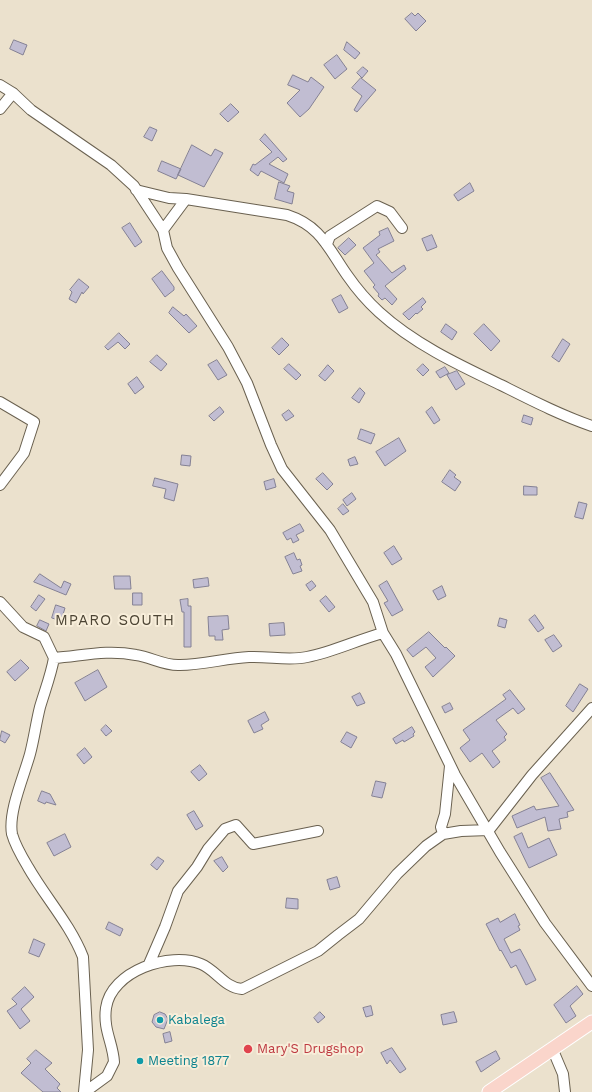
<!DOCTYPE html>
<html>
<head>
<meta charset="utf-8">
<style>
	body { margin:0 }
	canvas { display:block; background:#ebe1cd }
</style>
</head>
<body>
<canvas width="592" height="1092"></canvas>
<script>
const context = document.querySelector('canvas').getContext('2d');
context.lineJoin = 'round';
function fill(path, color) {
  context.fillStyle = color;
  context.fill(path, 'evenodd');
}
function stroke(path, color, width, dash) {
  context.strokeStyle = color;
  context.lineWidth = width;
  context.lineCap = dash ? 'butt' : 'round';
  context.setLineDash(dash || []);
  context.stroke(path);
}
function write(font, color, halo, rows, align = 'center') {
  context.font = font + ' "Work Sans",sans-serif';
  context.lineWidth = 4;
  context.setLineDash([]);
  context.textBaseline = 'middle';
  context.strokeStyle = halo;
  context.fillStyle = color;
  for (const [text, x, y, turn = 0] of rows) {
    context.save();
    context.translate(x, y);
    context.rotate((+turn || 0) * Math.PI / 180);
    context.textAlign = isNaN(turn) ? turn : align;
    if (halo) context.strokeText(text, 0, 0);
    context.fillText(text, 0, 0);
    context.restore();
  }
}
const building = new Path2D(`
	M412,13L415,16L418,13L426,21L416,31L405,19Z
	M14,40L27,45L23,55L10,49Z
	M347,42L360,53L355,59L344,50Z
	M337,55L347,69L335,79L324,65Z
	M363,67L368,71L362,78L357,73Z
	M293,75L308,82L311,77L324,87L309,109L300,117L287,103L300,90L288,85Z
	M361,78L376,90L357,112L354,110L362,96L352,88Z
	M231,104L239,112L228,122L220,114Z
	M150,127L157,130L152,141L144,137Z
	M265,134L287,159L283,162L278,157L269,164L288,174L284,183L261,171L258,176L250,170L253,164L255,165L272,152L260,140Z
	M192,145L211,156L215,149L223,153L204,187L178,175Z
	M162,161L181,169L176,179L158,171Z
	M279,182L290,186L287,191L294,193L292,204L275,199Z
	M470,183L474,191L458,201L454,195Z
	M130,223L142,242L135,247L122,228Z
	M388,228L394,241L378,249L380,252L376,255L392,273L404,265L406,269L385,286L397,299L392,305L385,298L382,300L378,296L379,294L373,287L375,285L364,271L374,263L363,248L380,235L379,232Z
	M432,235L437,247L427,251L422,239Z
	M349,238L356,245L345,255L338,248Z
	M162,271L174,287V290L165,297L152,279Z
	M79,279L89,287L83,294L82,292L76,303L69,299L72,292L70,290Z
	M341,295L348,308L339,313L332,300Z
	M423,298L426,302L421,307L423,309L417,314L416,313L409,320L403,314Z
	M173,307L184,316L186,314L197,326L189,333L169,313Z
	M446,324L457,332L452,340L441,332Z
	M484,324L500,341L491,351L474,334Z
	M119,333L130,344L125,349L118,342L108,350L105,347Z
	M282,338L289,345L279,355L272,348Z
	M563,339L570,344L559,362L552,357Z
	M157,355L167,364L161,371L150,362Z
	M217,360L227,375L218,380L208,365Z
	M289,364L301,375L296,380L284,369Z
	M423,364L429,370L423,376L417,370Z
	M328,365L334,371L325,381L319,376Z
	M445,367L449,373L440,378L436,372Z
	M457,371L465,384L456,390L447,375Z
	M137,377L144,387L135,394L128,384Z
	M360,388L365,393L359,403L352,398Z
	M220,407L224,412L214,421L209,416Z
	M432,407L440,420L434,424L426,412Z
	M289,410L294,416L286,421L282,415Z
	M524,415L533,418L531,425L522,422Z
	M361,429L375,434L371,444L358,439Z
	M399,438L406,451L385,466L376,452Z
	M182,455L191,456L190,466L181,465Z
	M355,457L358,464L350,466L348,460Z
	M450,470L456,475L454,477L461,482L455,491L442,482Z
	M323,473L333,484L327,490L316,479Z
	M155,478L178,484L174,501L164,498L166,489L153,486Z
	M274,479L276,487L266,490L264,482Z
	M524,486L537,487V495H524Z
	M352,493L356,499L347,506L343,500Z
	M579,502L587,504L583,519L575,517Z
	M343,504L349,511L343,515L338,509Z
	M300,524L304,531L296,535L299,540L293,543L291,538L287,540L283,533Z
	M394,546L402,559L392,565L384,553Z
	M294,553L297,560L300,559L302,565L300,566L302,571L293,574L285,557Z
	M40,574L61,588L64,581L71,584L66,595L34,582Z
	M114,576H130L131,589H115Z
	M208,578L209,586L194,588L193,580Z
	M312,581L316,586L310,591L306,585Z
	M387,581L403,610L392,616L384,603L388,601L379,586Z
	M442,586L446,596L438,600L433,591Z
	M133,593H142V605H133Z
	M39,595L45,599L36,611L31,607Z
	M326,596L335,607L329,612L320,601Z
	M188,599V606H191V647H184V612H182L180,600Z
	M56,605L65,608L61,621L52,618Z
	M535,615L544,628L538,632L529,620Z
	M228,616L229,629L222,630L223,640H215V636H209L208,617Z
	M500,618L507,620L505,628L498,626Z
	M40,620L49,624L46,631L37,626Z
	M284,623L285,635L270,636L269,624Z
	M429,632L445,648L446,647L455,656L433,677L425,667L436,658L426,647L413,657L407,650Z
	M554,635L562,646L553,652L545,640Z
	M21,660L29,668L15,681L7,672Z
	M98,670L107,687L85,701L75,683Z
	M580,684L588,689L573,712L566,706Z
	M510,690L525,709L518,714L513,708L496,720L507,734L504,737L506,740L492,751L500,762L493,768L482,753L470,762L460,748L470,740L463,730L506,699L503,695Z
	M360,693L365,703L357,706L352,697Z
	M450,703L453,709L445,713L442,707Z
	M265,712L269,720L261,725L263,729L254,733L248,721Z
	M106,725L112,731L106,736L101,730Z
	M412,727L415,732L413,734L414,736L404,742L403,740L396,744L393,739Z
	M2,731L10,735L5,743L0,740Z
	M347,732L357,737L351,748L341,742Z
	M85,748L92,757L84,764L77,755Z
	M200,765L207,774L199,781L191,772Z
	M550,773L574,810L567,812L568,817L559,819L561,829L548,831L545,817L517,828L512,816L534,806L536,810L559,806L541,778Z
	M376,781L386,783L382,798L372,796Z
	M42,791L50,794L56,805L46,802L45,804L38,801Z
	M194,811L203,826L196,830L187,815Z
	M522,833L528,848L549,838L557,855L529,868L514,837Z
	M65,834L71,847L54,856L47,843Z
	M158,857L164,861L157,870L151,865Z
	M222,857L228,867L223,872L214,861Z
	M337,877L340,887L330,890L327,880Z
	M287,898L298,899V909L286,908Z
	M515,914L520,925L518,926L520,930L504,939L511,953L520,949L526,960L536,980L526,985L516,965L511,968L501,950L500,951L486,924L498,918L500,922Z
	M109,922L123,929L120,936L106,929Z
	M34,939L45,944L39,957L29,953Z
	M577,986L583,994L570,1006L576,1016L566,1023L554,1005Z
	M25,987L34,997L21,1009L30,1021L20,1029L7,1011L17,1004L12,999Z
	M371,1006L373,1015L366,1017L363,1008Z
	M160,1012L165,1014L168,1019L164,1029L156,1027L152,1022L154,1015Z
	M320,1012L325,1017L318,1023L314,1018Z
	M454,1012L457,1022L443,1025L441,1015Z
	M170,1032L172,1041L165,1043L163,1034Z
	M392,1048L406,1069L400,1073L390,1060L387,1064L381,1053Z
	M36,1050L52,1063L45,1069L60,1084L57,1088L61,1092H43L21,1073L31,1063L27,1059Z
	M496,1051L500,1059L481,1072L476,1062Z`);
fill(building, '#c1bdd2');
stroke(building, '#848194', 1);
const minor = new Path2D(`
	M0,85L13,93L31,110L111,165L134,186L163,230L167,248L178,268L228,347L247,383L271,445L282,469L330,530L373,602L383,633L396,654L455,775L500,852L545,923L592,986
	M0,109L13,93
	M136,190L169,198L186,199
	M163,230L186,199L287,215C321,226 328,248 347,275C356,288 368,302 379,312C414,344 459,365 501,385C531,400 560,415 592,426
	M327,244L330,236L377,206L390,212L402,228
	M0,485L24,453L34,422L0,402
	M0,602L23,627L44,637L54,658
	M443,834L461,831L489,830L532,775L592,708
	M149,964L165,927L178,891L197,867L208,849L225,829L236,825L253,844L318,831
	M552,1048L563,1074L565,1092
	M84,1092L88,1050L83,957C70,924 45,897 28,867C22,857 15,845 12,834C8,812 24,776 30,754C34,739 36,723 40,707C45,690 51,675 54,658C82,656 107,649 136,655C151,657 164,666 180,665C203,665 226,658 249,657C269,656 288,661 307,657C333,652 357,640 383,633
	M85,1092L107,1076L114,1062C113,1043 103,1030 106,1008C111,971 170,951 201,964C216,970 225,988 242,989L318,951L338,935L359,919L397,874L426,846L443,834L441,827L445,814L450,766`);
const major = new Path2D(`
	M489,1092L592,1022`);
stroke(minor, '#6a6150', 12);
stroke(major, '#fff', 15);
stroke(minor, '#fff', 10);
stroke(major, '#fad5cb', 13);
for (const [x, y, r, color] of [
	[160,1020,4,"#0f9aa8"],
	[248,1049,5,"#e0444e"],
	[140,1061,4,"#0f9aa8"]
]) {
  const dot = new Path2D();
  dot.arc(x, y, r, 0, 2 * Math.PI);
  context.fillStyle = color;
  context.fill(dot);
  stroke(dot, '#f8eeda', 1.5);
}
write('13px', '#0d838f', '#f8eeda', [
	["Kabalega",168,1020],
	["Meeting 1877",148,1061]
], 'left');
write('13px', '#be3a42', '#f8eeda', [
	["Mary'S Drugshop",257,1049]
], 'left');
context.letterSpacing = '1px';
write('15px', '#4c4434', '#f8eeda', [
	["MPARO SOUTH",115,621]
]);
context.letterSpacing = '0px';
</script>
</body>
</html>
